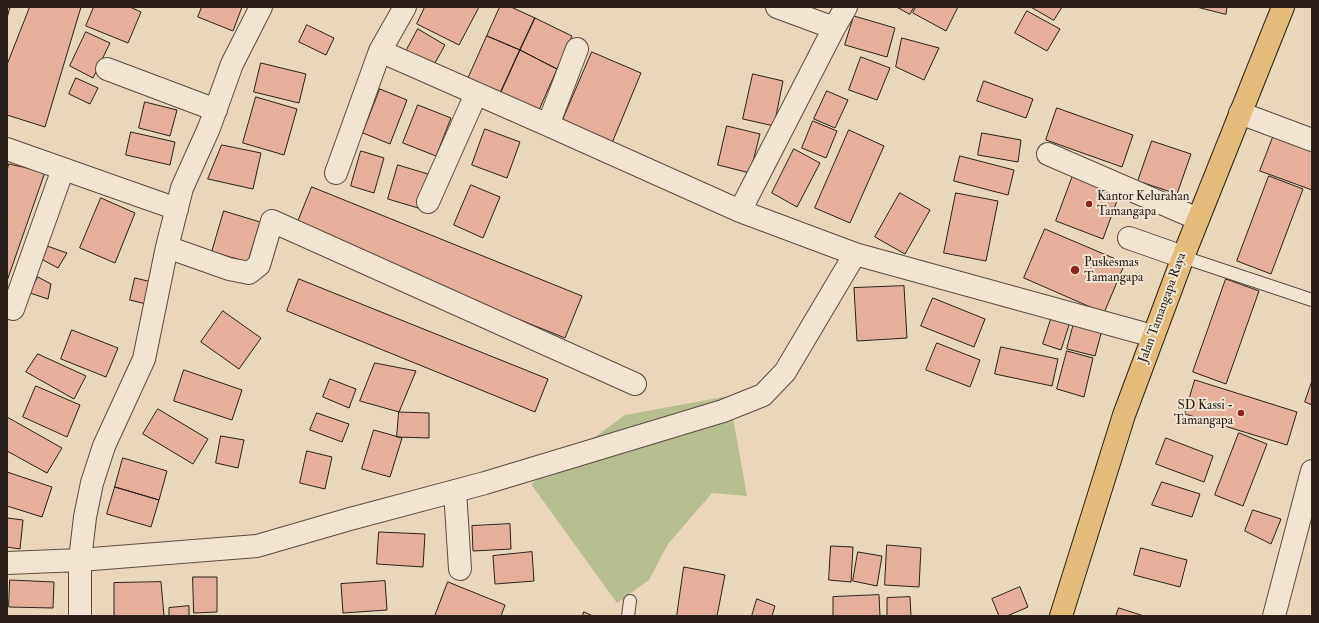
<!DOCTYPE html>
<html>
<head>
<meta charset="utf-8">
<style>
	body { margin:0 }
	#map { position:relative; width:1319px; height:623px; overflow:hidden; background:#ead6b8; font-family:"IM FELL Double Pica",serif }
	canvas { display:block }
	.frame { position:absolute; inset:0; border:8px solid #2b2019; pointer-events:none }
</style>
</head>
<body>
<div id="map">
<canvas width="1319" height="623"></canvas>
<div class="frame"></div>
</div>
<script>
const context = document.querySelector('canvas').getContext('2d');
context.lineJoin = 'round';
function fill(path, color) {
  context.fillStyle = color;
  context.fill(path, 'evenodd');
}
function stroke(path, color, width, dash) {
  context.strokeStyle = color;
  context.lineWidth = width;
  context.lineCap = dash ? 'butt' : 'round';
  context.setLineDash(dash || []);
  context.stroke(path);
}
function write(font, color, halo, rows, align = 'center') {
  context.font = font + ' "IM FELL Double Pica",serif';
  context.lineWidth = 4;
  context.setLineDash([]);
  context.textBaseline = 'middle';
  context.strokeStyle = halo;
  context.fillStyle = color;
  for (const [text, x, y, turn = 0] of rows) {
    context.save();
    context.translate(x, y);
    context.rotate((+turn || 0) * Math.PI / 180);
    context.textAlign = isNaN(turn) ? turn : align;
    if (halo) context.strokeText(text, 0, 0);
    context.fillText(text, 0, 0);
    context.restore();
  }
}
fill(new Path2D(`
	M729,396L747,496L712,493L668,544L649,580L617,603L531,484L625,415Z`), '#b6be8f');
const building = new Path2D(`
	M7,7H10L7,18Z
	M30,7H81L45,127L7,115V65Z
	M94,7H130L141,12L128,43L86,26Z
	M202,7H242L233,31L198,17Z
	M425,7H479L459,45L417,24Z
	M500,7H511L535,18L520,50L487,36Z
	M897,7H914L910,14Z
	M916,7H958L946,31L913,13Z
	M1031,7H1062L1054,20Z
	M1197,7H1227L1226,14Z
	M1027,11L1060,29L1047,51L1015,33Z
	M854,16L895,28L887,57L845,45Z
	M535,18L572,36L557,69L520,50Z
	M307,25L334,38L326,55L299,42Z
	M418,29L445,45L431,70L404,55Z
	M86,32L110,43L93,78L70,66Z
	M487,36L520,50L500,94L467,81Z
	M902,38L939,48L924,80L896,67Z
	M520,50L557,69L539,110L500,94Z
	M592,52L641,73L612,143L562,122Z
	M861,57L890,68L877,100L849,90Z
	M261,63L306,74L299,103L254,92Z
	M753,74L783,81L774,126L743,119Z
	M76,78L98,88L90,104L69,94Z
	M984,81L1033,99L1026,118L977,101Z
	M380,89L407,100L390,144L363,133Z
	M827,91L848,100L835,128L814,119Z
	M256,97L297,109L284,155L243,143Z
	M145,102L177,110L170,136L139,128Z
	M418,105L451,118L436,156L403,143Z
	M1057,108L1133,135L1122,167L1046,140Z
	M813,121L837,131L826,158L802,148Z
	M727,126L760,134L750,173L718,165Z
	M485,129L520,142L507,178L472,165Z
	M849,130L884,146L850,223L815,208Z
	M131,132L175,142L170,165L126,155Z
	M1275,132L1312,146V190L1260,171Z
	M982,133L1021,140L1018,162L978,155Z
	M1152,141L1191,154L1177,194L1138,181Z
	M222,145L261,153L253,189L208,179Z
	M794,149L820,163L797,207L772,193Z
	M361,151L384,158L374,193L351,186Z
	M960,156L1014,170L1008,195L954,181Z
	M9,164L45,172L7,281V171Z
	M398,165L428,174L418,208L388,199Z
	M1075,170L1122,187L1103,239L1056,221Z
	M1269,176L1303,189L1271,274L1237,261Z
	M471,185L500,197L483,238L454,225Z
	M312,187L582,296L565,338L295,229Z
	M900,193L930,210L905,254L875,237Z
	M956,193L998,201L986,261L944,253Z
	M101,198L135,213L115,263L80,248Z
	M224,211L260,222L248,262L212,252Z
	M1045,229L1125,263L1104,313L1024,278Z
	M47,246L67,253L58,268L43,260Z
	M38,277L51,284L48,299L30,293Z
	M135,278L152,282L146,304L130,300Z
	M299,279L548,379L535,412L287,311Z
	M1226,279L1259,291L1226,384L1193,372Z
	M904,286L907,338L857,341L854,288Z
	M933,298L985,319L974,347L921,326Z
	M223,311L261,338L239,369L201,342Z
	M1052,316L1070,322L1061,350L1043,344Z
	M1074,323L1102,330L1095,356L1067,349Z
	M72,330L118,348L106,377L61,359Z
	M937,343L980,360L970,387L926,370Z
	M1001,347L1058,359L1052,386L995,374Z
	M1067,351L1093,358L1084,397L1057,389Z
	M38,354L86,376L74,399L26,372Z
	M375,363L416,371L399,412L360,401Z
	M184,370L242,390L232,420L174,401Z
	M330,379L356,389L349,408L323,397Z
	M1195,380L1297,412L1287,445L1185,414Z
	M1312,381V405L1305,402Z
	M36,386L80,405L67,437L23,417Z
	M158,409L208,439L193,464L143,434Z
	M399,412L429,413V438L397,437Z
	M317,413L349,424L342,442L310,430Z
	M7,417L62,448L47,473L7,451Z
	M374,430L402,438L390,477L362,469Z
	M1239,433L1267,444L1243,506L1215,495Z
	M221,436L244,440L238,468L216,463Z
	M1166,438L1213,456L1204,482L1156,464Z
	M307,451L332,457L325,489L300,483Z
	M123,458L167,471L159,500L115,487Z
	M7,472L52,487L42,517L7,506Z
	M1162,482L1200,494L1192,517L1152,505Z
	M115,487L159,500L151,527L107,514Z
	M1253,510L1281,519L1271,544L1245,531Z
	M7,518L23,520L20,549L7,547Z
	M510,524L511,549L473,551L472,526Z
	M379,532L425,534L423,567L377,564Z
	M887,545L921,548L919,587L885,585Z
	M831,546L853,547L851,582L829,580Z
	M1141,548L1187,560L1180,587L1134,575Z
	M532,552L534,581L495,584L493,556Z
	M858,552L882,556L877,586L853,581Z
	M684,567L725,575L717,616H677Z
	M193,577H217V612L194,613Z
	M10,580L54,582L53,608L9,607Z
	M385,581L387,610L343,613L341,584Z
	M161,582L164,616H114V583Z
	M448,582L505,605L501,616H435Z
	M1020,587L1028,607L1007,616H999L992,599Z
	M879,595L880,616H833V597Z
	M910,597L911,616H887V598Z
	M757,599L775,606L772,616H752Z
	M189,606V616H169V608Z
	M1119,608L1144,616H1116Z
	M584,612L593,616H583Z`);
fill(building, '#e6af99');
stroke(building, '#2b2019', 1);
const service = new Path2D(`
	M1183,257L1312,300
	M628,616L630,601`);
const minor = new Path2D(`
	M405,7L380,51L548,125
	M777,7L834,28
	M577,49L548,125L740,211L855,254L1153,336
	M107,69L216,110
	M1240,113L1312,140
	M7,149L177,209
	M1048,154L1198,219
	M336,173L380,51
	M428,202L476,94
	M740,211L834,28L846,7
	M1129,238L1183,257
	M167,247L229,269L249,273L259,265L272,221L635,384
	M13,309L63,169
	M455,491L460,569
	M7,563L80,560L257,546L350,519L485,483L723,411L763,395L785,372L855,254
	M80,616V560L85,517L92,483L104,446L144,359L167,247L182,188L209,128L232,64L261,7
	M1274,616L1312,471`);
const primary = new Path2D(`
	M1061,616L1124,415L1183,257L1283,7`);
stroke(service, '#5b4e41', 14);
stroke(minor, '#5b4e41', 24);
stroke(primary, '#2b2019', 24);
stroke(service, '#f1e4d1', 12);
stroke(minor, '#f1e4d1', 22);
stroke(primary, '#e5bb7c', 22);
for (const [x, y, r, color] of [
	[1089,204,4,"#8f2418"],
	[1075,270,5,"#8f2418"],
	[1241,413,4,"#8f2418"]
]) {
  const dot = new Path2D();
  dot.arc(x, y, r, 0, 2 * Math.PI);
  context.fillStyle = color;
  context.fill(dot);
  stroke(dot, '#f1e4d1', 1.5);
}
write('13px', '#2b2019', '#f1e4d1', [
	["Kantor Kelurahan",1097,197],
	["Tamangapa",1097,212],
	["Puskesmas",1084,263],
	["Tamangapa",1084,278],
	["SD Kassi -",1233,406,"right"],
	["Tamangapa",1233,421,"right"]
], 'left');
write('13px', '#2b2019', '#f1e4d1', [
	["Jalan Tamangapa Raya",1163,308,-70]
]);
</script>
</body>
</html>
